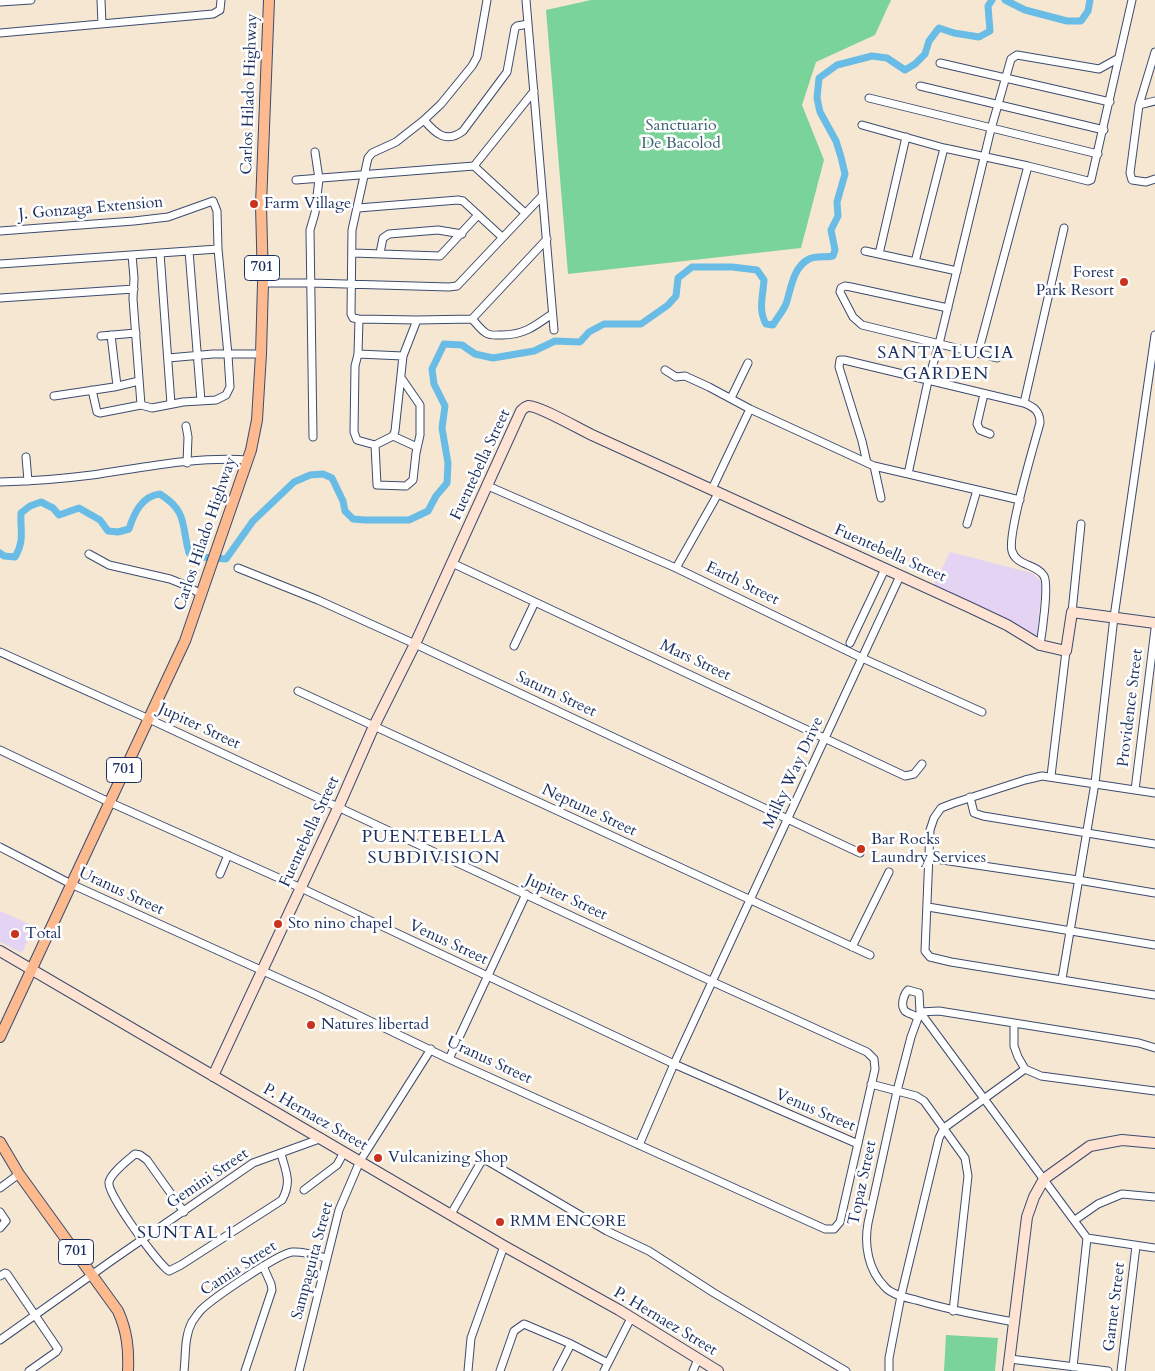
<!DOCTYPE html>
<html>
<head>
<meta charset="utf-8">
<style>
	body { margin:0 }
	canvas { display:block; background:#f6e7d2 }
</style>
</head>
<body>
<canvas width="1155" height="1371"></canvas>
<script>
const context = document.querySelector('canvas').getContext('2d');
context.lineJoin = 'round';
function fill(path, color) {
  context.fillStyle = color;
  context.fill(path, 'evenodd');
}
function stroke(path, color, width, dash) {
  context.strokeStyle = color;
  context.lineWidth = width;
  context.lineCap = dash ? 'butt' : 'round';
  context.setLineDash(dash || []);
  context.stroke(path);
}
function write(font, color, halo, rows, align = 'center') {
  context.font = font + ' Cardo,serif';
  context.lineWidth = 5;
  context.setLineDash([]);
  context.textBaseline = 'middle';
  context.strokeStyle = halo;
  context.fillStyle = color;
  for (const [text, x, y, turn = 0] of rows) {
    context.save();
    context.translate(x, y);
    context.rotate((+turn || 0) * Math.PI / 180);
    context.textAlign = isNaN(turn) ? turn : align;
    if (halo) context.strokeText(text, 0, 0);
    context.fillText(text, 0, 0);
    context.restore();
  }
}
fill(new Path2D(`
	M950,552L1032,573L1042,582L1037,636L933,587Z
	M0,911L34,926L22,953L0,942Z`), '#e4d3f2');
fill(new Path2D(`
	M591,0H891L875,35L816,62L802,105L824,160L801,248L568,274L546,10Z
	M946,1335L998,1338L995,1371H944Z`), '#7ad398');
stroke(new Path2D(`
	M1005,0L1025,10L1067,21H1081L1088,11L1090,0
	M0,553L4,556L15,557C25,540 20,531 21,513L30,506L41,502L53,508L59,515L79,508L100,520L108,531L118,532L129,529C134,513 142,496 160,494C188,512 181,524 189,553L201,557L226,559L253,521L294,482L310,475L323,474L332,478L343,501L345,511L353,519L365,520H409L428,511L436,496L447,483L448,463L442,428L445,406L434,384L432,369L444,344L462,345L475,354L493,358L534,351L555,341L580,342L589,332L604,324H641L668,305L676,296L678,278L692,267H732L757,270L764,280C763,296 758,310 766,324L773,325C777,318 783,311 786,304C791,289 793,267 809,259C817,255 825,258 833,256L835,250L831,230L838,216L837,202L845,174L841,157L836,141L820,112L817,98L819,78L837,65L872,56L887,58L905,70L915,64L925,54L929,41L939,28L954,33L979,37L990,31L988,6L992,0`), '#69bce5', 7);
const street = new Path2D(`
	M101,0L102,24
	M487,0L477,57L472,66L441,104L424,120L396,142L372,153L368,158L352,230L351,314L353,318L359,319L417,320L472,319L547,239
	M526,0L554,330
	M0,2L31,0
	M0,33L213,14L220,10L221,0
	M1155,52L1139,105L1130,173L1132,180L1146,182L1155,179
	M940,63L1110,102
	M920,86L1104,130
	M869,98L1098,154
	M1139,105L1155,101
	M424,120C435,133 446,144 463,131L507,72L515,28L517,26L528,24
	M862,125L944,148L1028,166L1088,181L1091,180L1132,0
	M474,166L525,213
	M296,180L474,166L534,91
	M358,208L458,200L463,201L502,237
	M0,231L134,221L168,217L213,201L217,211L218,249L228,355L230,387L226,395L216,400L183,402L152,408L141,405L100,413L97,412L92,390
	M189,251L201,401
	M865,251L957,271
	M160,253L171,404
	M353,253L440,256L478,215
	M380,253L383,238L389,234L438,230L462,234
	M879,254L906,137
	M132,255L134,278L133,299L141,405
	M915,262L944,148
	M0,264L218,249
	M263,283H311L449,287L457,286L542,196
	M0,298L134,289
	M948,308L851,287L845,286L841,288L840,292L853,317L862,325L997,358
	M359,319L358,354L355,366L354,432L357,440L375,445L393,436L395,431L403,356L417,320
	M472,319C476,323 481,330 486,333C490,336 497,335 502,335C524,335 535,326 552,314
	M111,335L117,386
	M101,336L136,333
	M978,353L1028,166
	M358,354L403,356
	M168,358L213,354H261
	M665,370L676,377L685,376L709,387L750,409L874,466L1020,500
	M984,394L977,424L980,430L990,434
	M54,396L114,387L139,381
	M731,398L748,363
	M1024,403L1064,228
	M186,426L188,437L187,463
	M393,436L417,447
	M313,437L310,230L315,213L319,179L315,152
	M375,445L377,485L406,486L413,480L416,453L420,435V405L402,379
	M26,457L28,481
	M867,463L862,441L839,367L840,360H844L1024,403C1034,407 1040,411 1040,423C1034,445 1007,535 1012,551C1016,566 1037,564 1044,576C1049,585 1042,633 1040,645
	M874,466L881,498
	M908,474L928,381L939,344L991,129L1011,59L1017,55L1099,69L1119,58
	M0,482C30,481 61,479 92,475C141,468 197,456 248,460
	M488,486L676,568L862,658L982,712
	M712,489L750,409
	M967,524L977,490
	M89,554L109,565L170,579L185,585L201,594
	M452,563L905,776L914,774L922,764
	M238,568L318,600L415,644L860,853
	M676,568L719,492
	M1072,612L1081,524
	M850,643L885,569
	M514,646L535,602
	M0,652L149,719L713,982L867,1052L874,1059L875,1069L840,1222L834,1229H825L449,1059L316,995L71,884L0,847
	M298,691L870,955
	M0,750L109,802L301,888L674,1064L858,1144
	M1051,776L1066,651
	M1135,790L1155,629
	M1155,793L1042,776L1025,780L954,803L941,808L934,818L930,830L925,951L930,957L951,962L1155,995
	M970,797L974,813L983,816L1155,844
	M929,858L1078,880L1155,893
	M220,874L228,855
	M928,907L1155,945
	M852,947L889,872
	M1062,979L1095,783L1114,617L1155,335
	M920,1012L939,1011L1139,1043L1155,1048
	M919,1015L911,1037L897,1091L868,1223C864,1245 868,1270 885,1287C892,1295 907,1298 916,1300C949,1310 981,1316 1014,1322
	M917,1017C914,1015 907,1013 905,1011C900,1005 904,994 908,990L919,993L920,1012L1087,1238L1073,1367
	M1014,1024V1046L1018,1057L1025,1069L1041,1076L1155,1091
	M449,1059L526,894
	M871,1084L916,1096L924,1101L965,1158L968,1176L953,1311
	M639,1145L674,1064L900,576
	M0,1188L19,1174
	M304,1190L337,1165L344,1152
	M0,1212L6,1221L0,1228
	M184,1212L147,1160L140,1155L135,1154C128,1160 111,1173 109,1182C106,1193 158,1264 169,1271L181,1265L282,1200C292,1182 286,1172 281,1154
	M451,1214L481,1162L486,1160L607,1231L649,1251L714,1293L846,1371
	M1075,1220L1098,1204L1122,1194L1155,1197
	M1087,1238L1155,1248
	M0,1276L5,1273L7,1274L58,1349L56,1352L29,1371
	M0,1340L114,1259L253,1163L322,1138
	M1010,1359L1108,1371
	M184,1371C186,1355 184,1337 192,1322C195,1318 198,1313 201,1310C213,1298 278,1254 292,1252C304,1251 315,1255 326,1258
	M245,1371L272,1290L271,1284L263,1266
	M299,1371L339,1210L360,1161L431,1049
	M468,1371L471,1338L504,1246
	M500,1371L514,1331L524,1324L571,1344L608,1363
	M557,1371L571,1344
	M604,1371L631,1318
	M693,1371L698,1359
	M889,1371V1358L901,1296L939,1138L944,1128L1025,1069
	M1121,1371L1136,1246`);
const secondary = new Path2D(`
	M0,951L504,1246L619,1310L718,1371
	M213,1076L338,808L374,726L415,644L521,411C523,409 524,407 528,406C538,405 581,430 592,435L969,607L1007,625L1040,645L1066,651L1072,612L1155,623
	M1008,1371L1027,1217L1034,1197L1044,1179L1090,1146L1122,1140L1155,1143`);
const primary = new Path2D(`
	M0,1037L185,641L251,450L257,420L261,354L263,283L261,205L269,0
	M0,1142L19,1174L118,1311C127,1331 129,1349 128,1371`);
stroke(street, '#3c4b6f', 9);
stroke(secondary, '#3c4b6f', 12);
stroke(primary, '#3c4b6f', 12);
stroke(street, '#fff', 7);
stroke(secondary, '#fee3d2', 10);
stroke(primary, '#fcba8e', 10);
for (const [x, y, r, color] of [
	[254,204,5,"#c8321e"],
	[1124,282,5,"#c8321e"],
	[861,849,5,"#c8321e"],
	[278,924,5,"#c8321e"],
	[15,934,5,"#c8321e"],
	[311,1025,5,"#c8321e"],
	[378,1158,5,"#c8321e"],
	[500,1222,5,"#c8321e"]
]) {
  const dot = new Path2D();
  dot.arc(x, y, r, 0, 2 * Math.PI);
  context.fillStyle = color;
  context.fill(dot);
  stroke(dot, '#fff', 2);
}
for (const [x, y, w] of [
	[262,268,35],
	[124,770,35],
	[76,1252,35]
]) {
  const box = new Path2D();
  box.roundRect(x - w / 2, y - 12.5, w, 25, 4);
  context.fillStyle = '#fff';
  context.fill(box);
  stroke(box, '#1b2f5e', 1);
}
write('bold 15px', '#1b2f5e', null, [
	["701",262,268],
	["701",124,770],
	["701",76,1252]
]);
write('16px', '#1b2f5e', '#fff', [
	["Carlos Hilado Highway",250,94,-88],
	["J. Gonzaga Extension",91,209,-5],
	["Fuentebella Street",481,465,-65],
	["Carlos Hilado Highway",206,534,-71],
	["Fuentebella Street",890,554,24],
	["Earth Street",742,584,26],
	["Mars Street",695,661,25],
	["Saturn Street",556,695,25],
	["Providence Street",1131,708,-83],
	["Jupiter Street",199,727,25],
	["Milky Way Drive",794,773,-65],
	["Neptune Street",589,811,25],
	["Fuentebella Street",310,832,-65],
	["Uranus Street",121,892,25],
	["Jupiter Street",566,898,25],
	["Venus Street",448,943,25],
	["Uranus Street",489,1061,25],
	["Venus Street",815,1111,23],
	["P. Hernaez Street",315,1118,30],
	["Gemini Street",208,1179,-34],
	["Topaz Street",863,1183,-78],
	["Sampaguita Street",313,1261,-75],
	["Camia Street",239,1269,-33],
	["Garnet Street",1115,1307,-83],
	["P. Hernaez Street",665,1322,31]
]);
write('16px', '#38606f', '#fff', [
	["Sanctuario",681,126],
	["De Bacolod",681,144]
]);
write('16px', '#1b2f5e', '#fff', [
	["Farm Village",264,204],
	["Forest",1114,273,"right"],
	["Park Resort",1114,291,"right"],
	["Bar Rocks",871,840],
	["Laundry Services",871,858],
	["Sto nino chapel",288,924],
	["Total",25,934],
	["Natures libertad",321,1025],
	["Vulcanizing Shop",388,1158],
	["RMM ENCORE",510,1222]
], 'left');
context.letterSpacing = '1px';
write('18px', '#1b2f5e', '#fff', [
	["SANTA LUCIA",946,354],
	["GARDEN",946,375],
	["PUENTEBELLA",434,838],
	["SUBDIVISION",434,859],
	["SUNTAL 1",186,1234]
]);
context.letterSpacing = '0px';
</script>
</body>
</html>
